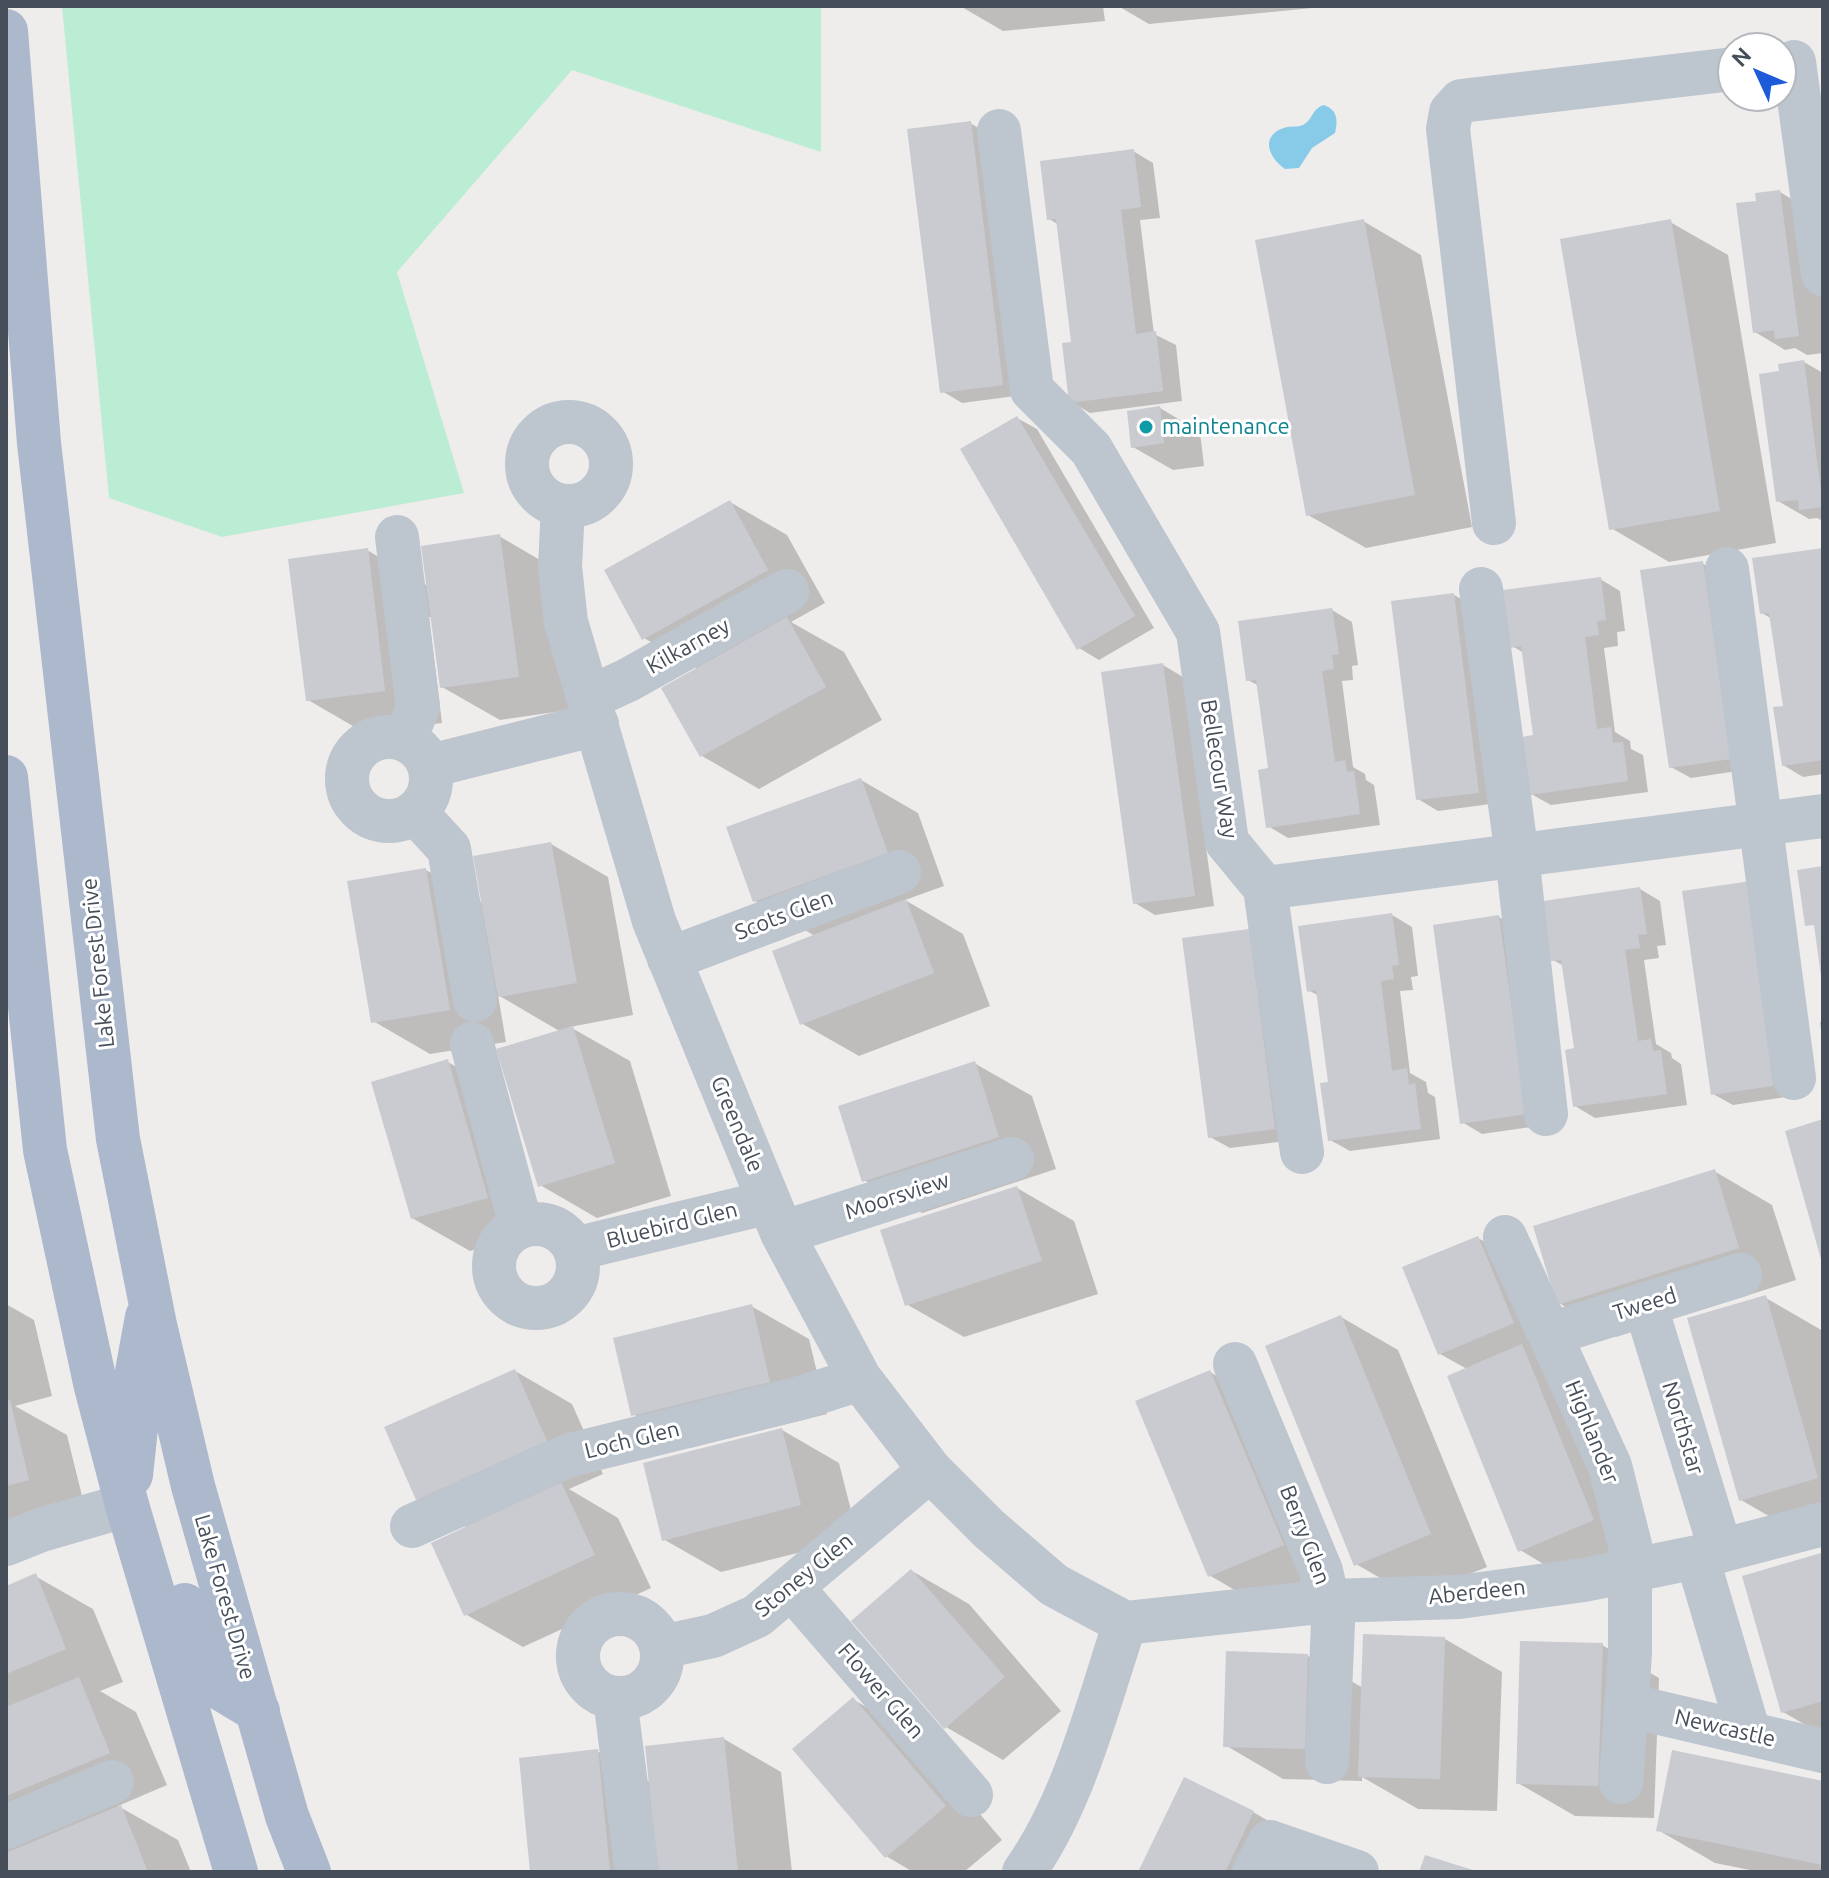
<!DOCTYPE html>
<html>
<head>
<meta charset="utf-8">
<style>
	body { margin:0 }
	#map { position:relative; width:1829px; height:1878px; overflow:hidden; background:#efecec; font-family:Ubuntu,sans-serif }
	canvas { display:block }
	.frame { position:absolute; inset:0; border:8px solid #454e59; pointer-events:none }
	.north { position:absolute; left:1717px; top:32px; width:80px; height:80px; box-sizing:border-box; background:#fff; border:2px solid #b5b8bd; border-radius:50%; rotate:314deg; font-size:22px; font-weight:700; line-height:32px; text-align:center; color:#454e59 }
	.north::after { content:''; display:block; margin:auto; width:28px; height:36px; background:#1d5bd8; clip-path:polygon(50% 0,100% 100%,50% 72%,0 100%) }
</style>
</head>
<body>
<div id="map">
<canvas width="1829" height="1878"></canvas>
<div class="frame"></div>
<div class="north">N</div>
</div>
<script>
const context = document.querySelector('canvas').getContext('2d');
context.lineJoin = 'round';
function fill(path, color) {
  context.fillStyle = color;
  context.fill(path, 'evenodd');
}
function stroke(path, color, width, dash) {
  context.strokeStyle = color;
  context.lineWidth = width;
  context.lineCap = dash ? 'butt' : 'round';
  context.setLineDash(dash || []);
  context.stroke(path);
}
function write(font, color, halo, rows, align = 'center') {
  context.font = font + ' Ubuntu,sans-serif';
  context.lineWidth = 6;
  context.setLineDash([]);
  context.textBaseline = 'middle';
  context.strokeStyle = halo;
  context.fillStyle = color;
  for (const [text, x, y, turn = 0] of rows) {
    context.save();
    context.translate(x, y);
    context.rotate((+turn || 0) * Math.PI / 180);
    context.textAlign = isNaN(turn) ? turn : align;
    if (halo) context.strokeText(text, 0, 0);
    context.fillText(text, 0, 0);
    context.restore();
  }
}
fill(new Path2D(`
	M62,6H821V152L572,70L397,272L464,493L222,537L109,498Z`), '#baedd3');
fill(new Path2D(`
	M1323,105C1338,109 1338,121 1335,133L1312,148L1299,168L1285,169C1267,156 1260,134 1287,127C1294,126 1300,128 1306,123C1313,117 1313,109 1323,105Z`), '#88cbe9');
fill(new Path2D(`
	M960,6H1103L1105,21L1003,31Z
	M1118,6H1333L1149,24Z
	M970,123L990,135L1023,395L962,403L942,391Z
	M1133,151L1153,163L1160,218L1140,220L1154,334L1176,345L1182,401L1090,413L1070,401L1073,343L1059,225L1049,219Z
	M1780,192L1810,210L1823,308V353L1807,355L1795,348L1785,350L1755,332L1758,203Z
	M1363,221L1421,255L1472,527L1366,548L1308,515Z
	M1670,222L1728,255L1776,543L1669,562L1611,528Z
	M1804,362L1823,373V521L1817,518L1809,519L1778,501L1781,373Z
	M1160,408L1200,432L1204,466L1173,470L1133,447Z
	M1017,418L1037,429L1154,628L1099,660L1079,648Z
	M730,502L787,535L825,603L791,622L844,652L882,720L759,789L702,756L698,669L644,638Z
	M499,536L557,570L576,709L500,720L442,687L433,617H429L442,723L365,733L308,700L367,550L428,586Z
	M1823,550V774L1803,777L1783,765L1785,708L1772,619L1762,613Z
	M1703,564L1723,575L1751,769L1691,778L1671,767Z
	M1600,579L1620,591L1625,631L1617,632L1618,646L1604,648L1615,732L1630,741L1631,749L1643,755L1648,792L1551,805L1531,794L1535,737L1524,653L1512,646Z
	M1454,595L1474,606L1498,803L1438,811L1418,799Z
	M1332,610L1352,622L1358,665L1352,666L1353,680L1342,681L1353,767L1365,774L1366,780L1374,785L1380,825L1288,838L1268,826L1270,770L1259,686L1248,680Z
	M1163,665L1183,677L1214,906L1155,915L1135,903Z
	M861,780L918,813L944,886L905,900L963,934L990,1006L859,1056L801,1023L815,936L755,901Z
	M551,844L608,877L633,1015L570,1027L630,1061L671,1196L597,1218L540,1185L561,1032L498,995L506,1042L430,1054L373,1021L426,870L483,903Z
	M1750,883L1799,1095L1733,1105L1713,1094Z
	M1640,889L1660,901L1666,945L1657,946L1659,958L1644,960L1656,1044L1671,1053L1672,1058L1681,1064L1687,1105L1595,1118L1575,1106L1576,1050L1564,966L1553,960Z
	M1392,915L1412,927L1418,976L1411,977L1413,990L1400,991L1410,1073L1426,1082L1428,1093L1435,1097L1440,1139L1350,1151L1330,1140V1083L1319,996L1308,990Z
	M1499,917L1519,929L1545,1125L1482,1134L1462,1122Z
	M1249,931L1294,1140L1230,1148L1210,1137Z
	M1820,1022H1823V1045Z
	M448,1062L505,1095L544,1230L470,1251L412,1218Z
	M974,1063L1032,1096L1056,1169L922,1213L864,1180Z
	M1714,1171L1772,1205L1796,1280L1616,1337L1559,1303Z
	M1017,1188L1074,1221L1098,1294L964,1337L906,1304Z
	M1478,1238L1536,1271L1650,1553L1577,1584L1520,1550L1467,1369L1440,1354Z
	M1766,1298L1823,1331V1526L1798,1533L1741,1500Z
	M6,1304L34,1320L52,1396L15,1406L67,1435L86,1512L6,1532Z
	M751,1306L809,1339L827,1414L690,1448L633,1414Z
	M1341,1317L1398,1350L1487,1567L1413,1597L1356,1564Z
	M515,1371L572,1404L603,1474L569,1489L618,1518L651,1588L523,1647L465,1614L468,1528L418,1499Z
	M1210,1372L1267,1405L1340,1578L1267,1609L1209,1575Z
	M782,1430L839,1463L858,1538L721,1572L663,1539Z
	M1821,1556L1823,1557V1735L1783,1712L1745,1577Z
	M912,1571L969,1604L1061,1711L1003,1760L946,1727Z
	M35,1576L93,1609L123,1682L100,1691L136,1712L167,1785L118,1806L178,1840L191,1872H6V1588Z
	M1445,1639L1502,1672L1497,1811L1418,1809L1362,1777V1781L1283,1779L1225,1745L1308,1656L1363,1688Z
	M1602,1645L1659,1678L1654,1818L1575,1816L1518,1783Z
	M854,1700L911,1733L1002,1840L964,1872H913L886,1856Z
	M724,1739L781,1772L792,1872H532L597,1751L650,1782Z
	M1823,1783V1872H1760L1715,1863L1658,1830Z
	M1253,1812L1310,1845L1297,1872H1141Z`), '#0003');
fill(new Path2D(`
	M971,121L1003,385L940,393L907,129Z
	M1134,149L1141,207L1121,210L1136,334L1156,331L1163,391L1069,403L1062,343L1071,342L1056,219L1047,220L1040,161Z
	M1780,190L1799,336L1775,339L1774,330L1753,333L1736,203L1756,201L1755,193Z
	M1364,219L1415,495L1306,516L1255,240Z
	M1671,219L1720,511L1609,530L1560,239Z
	M1804,360L1823,507L1799,510L1798,500L1776,502L1759,374L1779,371L1778,364Z
	M1160,406L1164,443L1131,448L1127,411Z
	M1017,416L1135,616L1077,650L960,449Z
	M730,500L768,570L642,640L604,570Z
	M500,534L519,677L440,688L421,546Z
	M368,548L385,691L306,701L288,559Z
	M1823,548V760L1782,766L1773,707L1783,706L1769,613L1760,614L1752,558Z
	M1703,561L1731,759L1669,768L1640,570Z
	M1601,577L1606,620L1597,621L1599,635L1585,637L1597,729L1611,727L1613,743L1623,742L1628,781L1529,795L1522,737L1533,735L1521,646L1510,648L1503,590Z
	M1454,593L1479,793L1416,800L1391,601Z
	M1332,608L1339,654L1332,655L1334,669L1322,671L1335,762L1345,760L1347,772L1354,771L1360,814L1266,828L1258,770L1268,768L1256,680L1246,681L1238,621Z
	M787,617L826,687L700,757L661,688Z
	M1163,663L1195,896L1133,904L1101,672Z
	M861,778L888,853L753,902L726,827Z
	M551,842L577,983L498,997L473,856Z
	M1823,866V976H1821L1814,925L1805,926L1797,870Z
	M426,868L450,1010L371,1023L347,881Z
	M1751,881L1779,1085L1711,1095L1682,891Z
	M1640,887L1647,934L1638,935L1640,948L1625,950L1638,1041L1651,1039L1653,1051L1661,1050L1667,1094L1573,1107L1565,1050L1574,1048L1561,960L1551,961L1543,901Z
	M906,899L934,973L800,1025L772,951Z
	M1392,913L1399,965L1392,966L1394,979L1381,981L1392,1071L1407,1068L1409,1085L1415,1083L1421,1129L1328,1141L1320,1083L1328,1082L1316,990L1307,992L1298,926Z
	M1499,915L1526,1114L1460,1124L1433,925Z
	M1249,929L1275,1129L1208,1138L1182,938Z
	M573,1026L615,1163L538,1187L496,1049Z
	M448,1059L488,1198L411,1219L371,1082Z
	M975,1061L999,1137L862,1182L838,1106Z
	M1823,1119V1263H1822L1785,1131Z
	M1715,1169L1739,1248L1557,1305L1533,1226Z
	M1017,1186L1042,1261L905,1306L880,1230Z
	M1478,1236L1514,1323L1438,1355L1402,1267Z
	M1766,1295L1818,1478L1739,1501L1687,1318Z
	M752,1304L770,1382L631,1416L613,1338Z
	M1341,1315L1431,1534L1354,1566L1265,1346Z
	M1522,1344L1594,1520L1518,1552L1447,1376Z
	M515,1369L547,1441L416,1500L384,1427Z
	M1210,1370L1284,1545L1208,1577L1135,1401Z
	M10,1400L29,1480L6,1486V1401Z
	M782,1428L801,1505L662,1541L643,1463Z
	M561,1482L595,1555L464,1616L431,1543Z
	M1821,1553L1823,1701L1781,1713L1742,1576Z
	M911,1569L1005,1677L944,1729L851,1621Z
	M36,1573L66,1649L6,1674V1586Z
	M1363,1634L1445,1637L1440,1779L1358,1777Z
	M1520,1641L1603,1643L1598,1786L1516,1784Z
	M1226,1651L1308,1654L1305,1749L1223,1747Z
	M79,1677L110,1753L6,1796V1707Z
	M853,1697L946,1806L885,1858L792,1749Z
	M724,1737L738,1872H658L645,1746Z
	M598,1749L610,1872H530L519,1758Z
	M1672,1750L1823,1781V1865L1656,1831Z
	M1184,1777L1254,1811L1225,1872H1138Z
	M121,1805L148,1872H6V1853Z
	M1425,1855L1476,1871V1872H1419Z`), '#c9cbd1');
stroke(new Path2D(`
	M1794,62L1823,274
	M999,131L1032,390L1091,449L1198,632L1227,842L1265,888L1823,816
	M527 464a42 42 0 1 1 84 0a42 42 0 1 1-84 0Z
	M563,506L560,567L566,622L654,921L782,1233L860,1379L930,1470L989,1529L1054,1585L1125,1623
	M1494,523L1448,129L1451,112L1461,101L1733,69
	M397,537L418,707L405,739
	M1727,569L1794,1078
	M1481,589L1517,856L1546,1114
	M589,698L628,680L787,591
	M347 779a42 42 0 1 1 84 0a42 42 0 1 1-84 0Z
	M430,766L597,724
	M415,812L449,849L475,1000
	M1265,888L1302,1152
	M669,959L899,872
	M472,1044L521,1225
	M494 1266a42 42 0 1 1 84 0a42 42 0 1 1-84 0Z
	M782,1233L1012,1159
	M1505,1237L1610,1466L1630,1545V1653L1621,1782
	M575,1249L769,1202
	M1645,1304L1721,1551
	M1550,1334L1740,1275
	M1235,1364L1321,1571L1333,1623L1327,1762
	M412,1526L570,1455L797,1399L860,1379
	M6,1544L41,1530L127,1505
	M1697,1557L1749,1733
	M792,1588L971,1795
	M578 1656a42 42 0 1 1 84 0a42 42 0 1 1-84 0Z
	M1125,1623L1330,1601L1459,1597L1584,1580L1697,1557L1823,1524
	M661,1647L713,1636L757,1616L930,1470
	M615,1698L637,1872
	M1626,1705L1823,1751
	M6,1827L112,1782
	M1024,1872C1074,1802 1098,1704 1125,1623
	M1254,1872L1270,1842L1357,1872`), '#bdc5ce', 44);
stroke(new Path2D(`
	M6,31L39,443L118,1139L155,1325L193,1486L287,1816L309,1872
	M6,777L45,1150L96,1387L127,1505L236,1872
	M131,1475L136,1428V1377L147,1317
	M185,1605L213,1684L258,1711`), '#acb8cb', 44);
for (const [x, y, r, color] of [
	[1146,427,8,"#0f9aa8"]
]) {
  const dot = new Path2D();
  dot.arc(x, y, r, 0, 2 * Math.PI);
  context.fillStyle = color;
  context.fill(dot);
  stroke(dot, '#fff', 3);
}
write('22px', '#0d838f', '#fff', [
	["maintenance",1162,427]
], 'left');
write('22px', '#454e59', '#fff', [
	["Kilkarney",688,646,-29],
	["Bellecour Way",1219,769,81],
	["Scots Glen",784,915,-21],
	["Lake Forest Drive",98,963,-96],
	["Greendale",737,1124,67],
	["Moorsview",897,1196,-18],
	["Bluebird Glen",672,1225,-14],
	["Tweed",1645,1304,-17],
	["Northstar",1683,1428,73],
	["Highlander",1592,1432,68],
	["Loch Glen",632,1440,-14],
	["Berry Glen",1305,1535,69],
	["Stoney Glen",804,1575,-39],
	["Aberdeen",1477,1592,-6],
	["Lake Forest Drive",225,1597,74],
	["Flower Glen",881,1691,49],
	["Newcastle",1725,1728,13]
]);
</script>
</body>
</html>
